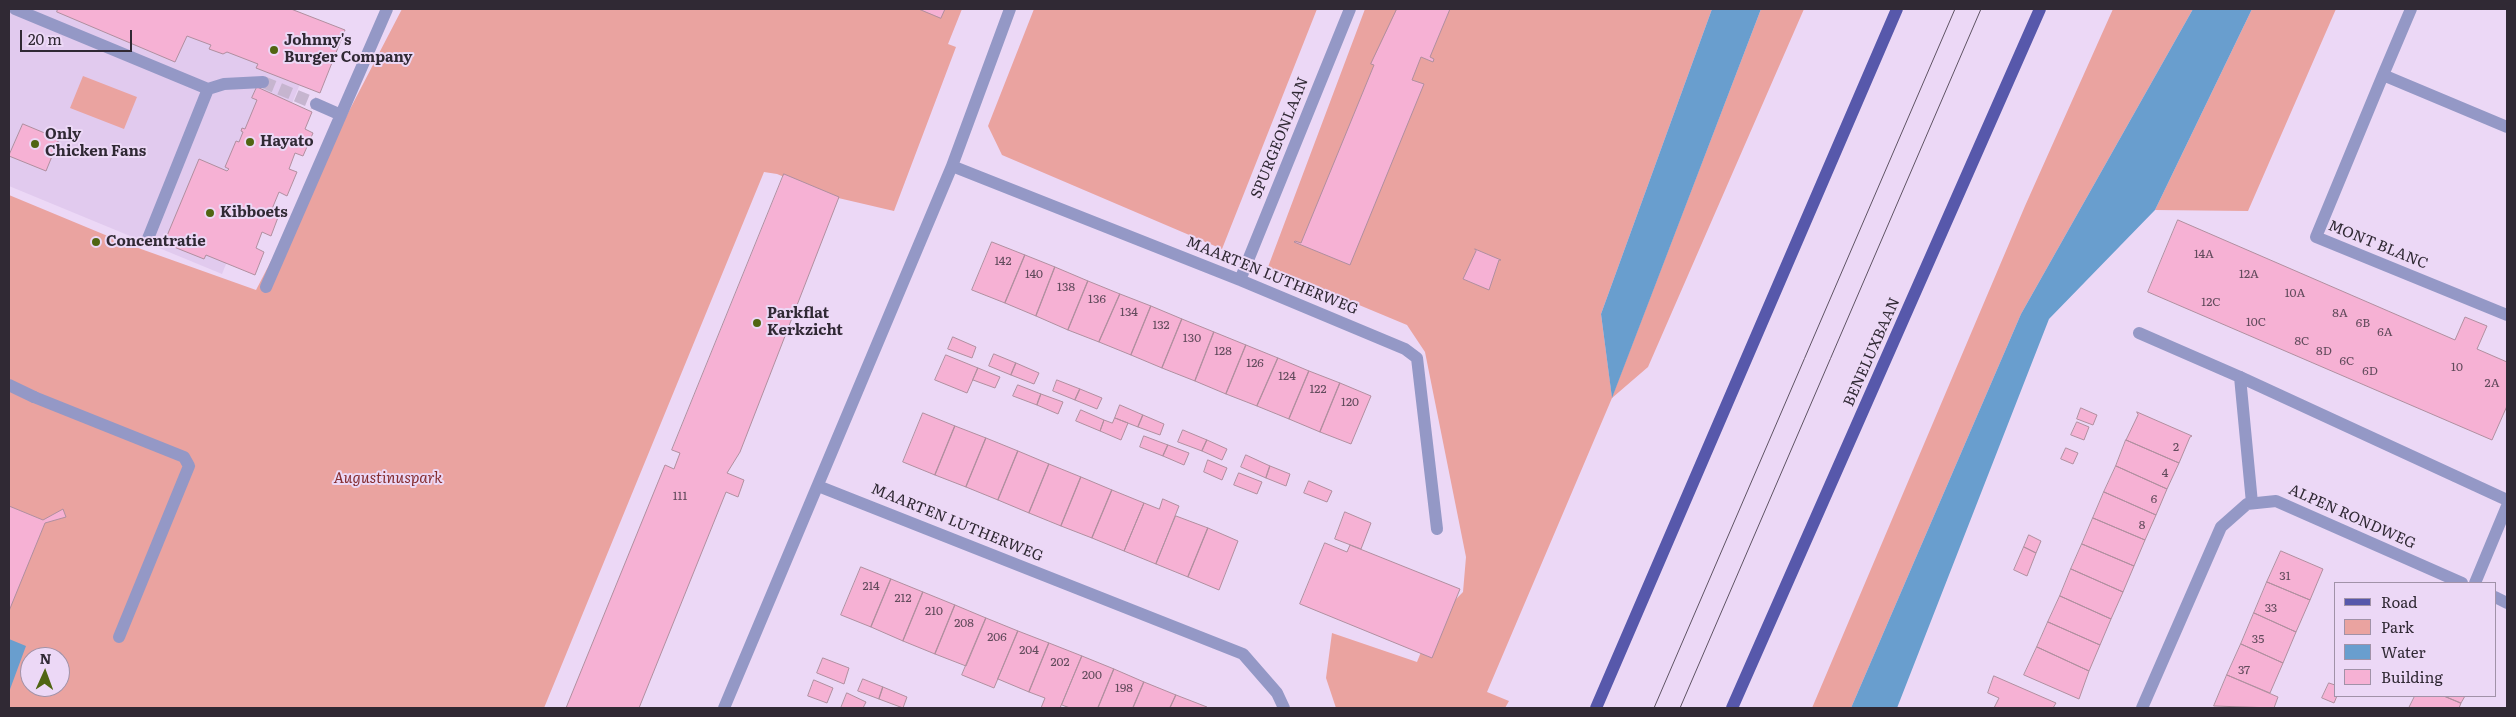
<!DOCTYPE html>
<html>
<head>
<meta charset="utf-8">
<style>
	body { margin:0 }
	#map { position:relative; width:2516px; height:717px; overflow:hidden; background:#ecd8f6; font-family:Literata,serif }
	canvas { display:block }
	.frame { position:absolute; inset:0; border:10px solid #302934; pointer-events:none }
	.legend { position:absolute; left:2334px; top:582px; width:162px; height:115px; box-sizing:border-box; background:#ecd8f6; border:1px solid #a192a8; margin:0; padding:6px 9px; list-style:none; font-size:15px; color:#302934 }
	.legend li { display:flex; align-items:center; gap:10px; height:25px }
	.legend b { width:25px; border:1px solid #a192a8 }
	.north { position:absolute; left:20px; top:647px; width:50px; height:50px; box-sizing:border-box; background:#ecd8f6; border:1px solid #a192a8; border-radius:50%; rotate:2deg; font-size:14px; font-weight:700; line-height:20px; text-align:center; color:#302934 }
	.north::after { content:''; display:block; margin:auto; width:18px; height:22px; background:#506512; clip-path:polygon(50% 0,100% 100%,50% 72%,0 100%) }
	.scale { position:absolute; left:20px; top:30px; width:112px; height:22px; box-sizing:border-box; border:2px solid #302934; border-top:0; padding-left:6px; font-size:15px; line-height:18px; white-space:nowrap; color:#302934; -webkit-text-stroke:4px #ecd8f6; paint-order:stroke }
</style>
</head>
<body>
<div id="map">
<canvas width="2516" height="717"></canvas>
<div class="frame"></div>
<ul class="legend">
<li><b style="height:6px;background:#5758ab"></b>Road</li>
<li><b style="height:14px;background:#eaa3a0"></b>Park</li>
<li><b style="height:14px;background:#699ece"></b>Water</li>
<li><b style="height:14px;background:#f6b1d4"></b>Building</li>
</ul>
<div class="north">N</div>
<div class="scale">20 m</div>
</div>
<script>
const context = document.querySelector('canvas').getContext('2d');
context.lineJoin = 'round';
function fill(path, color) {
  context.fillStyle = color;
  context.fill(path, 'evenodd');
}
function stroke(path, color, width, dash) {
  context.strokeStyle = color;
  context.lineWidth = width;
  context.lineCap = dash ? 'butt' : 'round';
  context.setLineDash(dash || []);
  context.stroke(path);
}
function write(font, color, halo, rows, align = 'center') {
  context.font = font + ' Literata,serif';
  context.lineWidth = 4;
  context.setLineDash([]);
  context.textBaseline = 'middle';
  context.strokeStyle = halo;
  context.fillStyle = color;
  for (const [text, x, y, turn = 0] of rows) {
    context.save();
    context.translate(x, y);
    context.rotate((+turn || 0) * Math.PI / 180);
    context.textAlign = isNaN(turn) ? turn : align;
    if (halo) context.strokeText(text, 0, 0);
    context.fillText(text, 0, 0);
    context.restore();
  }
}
fill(new Path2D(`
	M9,9H179L309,62L222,274L9,186Z`), '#e1caee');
fill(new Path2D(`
	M402,9H962L948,44L956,47L894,211L834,197L777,174L764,172L544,708H9V195L127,244L256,290ZM30,657H60V687H30Z
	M1034,9H1317L1222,249L1002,155L988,126Z
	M1365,9H1712L1601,314L1612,397L1761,9H1804L1648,367L1612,398L1487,692L1509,701L1505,708H1336L1326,678L1332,633L1417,662L1440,605L1453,602L1463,592L1466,557L1425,352L1407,325L1268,267Z
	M2113,9H2193L2021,314L1851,708H1812L2025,206Z
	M2252,9H2336L2248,211L2155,210Z
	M83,76L137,97L124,129L70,108Z`), '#eaa3a0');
fill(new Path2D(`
	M1712,9H1761L1612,398L1601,314Z
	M2193,9H2252L2155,210L2049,319L1897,708H1851L2021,314Z
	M9,639L26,646L9,692Z`), '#699ece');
const building = new Path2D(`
	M58,9H291L345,30L320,93L256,68L258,64L227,52L223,54L209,49L211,45L187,36L175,62L57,12Z
	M919,9H945L941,18Z
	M1397,9H1450L1430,57L1434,59L1433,62L1421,57L1412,80L1424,84L1350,265L1294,242L1295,241L1301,243L1374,65L1371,64Z
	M257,87L312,112L305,129L313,133L303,156L295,153L289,169L297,172L287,196L279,192L272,209L280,212L271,236L262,232L256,248L264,252L255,275L206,255L204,259L164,243L199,159L227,171L229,169L225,167L236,141L239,142L243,132L241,131L242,128L245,129L257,100L252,98Z
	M23,124L59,139L46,171L9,156Z
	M784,174L839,197L740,452L727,473L744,480L738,497L726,492L639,708H566L665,465L674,469L680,453L672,450Z
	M2178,220L2455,340L2465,317L2487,326L2477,349L2507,362V406L2492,440L2148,292Z
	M992,242L1025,255L1005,303L972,290Z
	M1475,249L1501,260H1499L1489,290L1463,279L1476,251Z
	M1025,255L1055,267L1036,316L1005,303Z
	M1055,267L1088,281L1068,330L1036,316Z
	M1088,281L1120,294L1099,342L1068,330Z
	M1120,294L1151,306L1131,355L1099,342Z
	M1151,306L1182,319L1162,368L1131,355Z
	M1182,319L1214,332L1195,381L1162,368Z
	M1214,332L1246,345L1226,394L1195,381Z
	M953,337L976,347L972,358L948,349Z
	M1246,345L1278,358L1257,406L1226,394Z
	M994,354L1016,363L1011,375L989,366Z
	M946,355L978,368L967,393L935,380Z
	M1278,358L1309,371L1289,419L1257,406Z
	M1016,363L1039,373L1034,384L1011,375Z
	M978,368L1000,377L995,388L973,380Z
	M1309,371L1340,383L1320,432L1289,419Z
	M1057,380L1080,389L1075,400L1053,391Z
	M1340,383L1371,396L1351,444L1320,432Z
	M1018,385L1041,394L1037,405L1013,396Z
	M1080,389L1102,398L1097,409L1075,400Z
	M1041,394L1063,402L1058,414L1037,405Z
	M1120,405L1143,415L1138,427L1115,418Z
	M2081,408L2097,415L2093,425L2077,419Z
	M1081,410L1104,420L1100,431L1076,421Z
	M2137,412L2192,436L2190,437L2179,463L2126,440L2138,415Z
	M923,413L955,426L935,475L903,462Z
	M1143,415L1164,424L1160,435L1138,427Z
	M1115,418L1128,423L1121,440L1100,431L1104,420L1112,423Z
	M2077,422L2089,427L2084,440L2071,435Z
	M955,426L986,438L966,487L935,475Z
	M1183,430L1207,440L1202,451L1178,442Z
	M1144,436L1168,445L1163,456L1140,447Z
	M986,438L1018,451L998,500L966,487Z
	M1207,440L1227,449L1222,460L1202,451Z
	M2126,440L2179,463L2167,489L2116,466Z
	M1168,445L1189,453L1184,465L1163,456Z
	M2066,448L2078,453L2073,464L2061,459Z
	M1018,451L1049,464L1029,513L998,500Z
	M1246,455L1270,466L1266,478L1241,467Z
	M1208,460L1227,468L1222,480L1204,472Z
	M1049,464L1081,477L1061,526L1029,513Z
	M1270,466L1290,474L1286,486L1266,478Z
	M2116,466L2167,489L2156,515L2104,492Z
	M1239,473L1262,482L1257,494L1234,485Z
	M1081,477L1112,490L1092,538L1061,526Z
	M1309,481L1332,491L1327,502L1304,493Z
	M1112,490L1144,503L1124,551L1092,538Z
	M2104,492L2156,515L2145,540L2093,518Z
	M1163,499L1179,506L1156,564L1124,551L1144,503L1159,509Z
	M9,506L43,520L63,509L66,517L45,523L9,611Z
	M1345,512L1371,523L1361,549L1335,539Z
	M1176,516L1208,528L1188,577L1156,564Z
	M2093,518L2145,540L2134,566L2082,544Z
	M1208,528L1238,541L1219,590L1188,577Z
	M2029,535L2041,541L2036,553L2024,547Z
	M1325,543L1347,552L1350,545L1460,589L1432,658L1300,604Z
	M2082,544L2134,566L2123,592L2071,569Z
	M2024,547L2036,553L2027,576L2014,570Z
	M2281,551L2323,569L2310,600L2267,582Z
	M861,567L891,579L871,627L841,615Z
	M2071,569L2123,592L2111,619L2060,596Z
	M891,579L923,592L903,641L871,627Z
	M2267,582L2310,600L2296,632L2254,613Z
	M923,592L955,605L935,654L903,641Z
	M2060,596L2111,619L2100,645L2048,622Z
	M955,605L986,618L966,666L935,654Z
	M2254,613L2296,632L2283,663L2241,644Z
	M986,618L1018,631L994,688L962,675Z
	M2048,622L2100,645L2089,671L2037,647Z
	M1018,631L1049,643L1029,692L998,679Z
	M1049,643L1082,656L1060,708H1041L1045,698L1029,692Z
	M2241,644L2283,663L2270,693L2227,675Z
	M2037,647L2089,671L2079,699L2024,675Z
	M1082,656L1114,669L1098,708H1070L1062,705Z
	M823,658L849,668L844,684L817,673Z
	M1114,669L1144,682L1133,708H1098Z
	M2227,675L2278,697L2274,708L2214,706Z
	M1994,676L2056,703L2053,708H1994L1999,698L1988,693Z
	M863,679L883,687L879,699L858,691Z
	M814,680L833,688L827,703L808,696Z
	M1144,682L1176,695L1170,708H1133Z
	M2329,683L2335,685V696H2337L2334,703L2322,698Z
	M883,687L907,697L903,708L879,699Z
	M847,693L866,702L863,708H841Z
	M1176,695L1207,707V708H1170Z
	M2415,696H2444L2461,703L2459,708H2409Z
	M2444,696H2465L2461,703Z`);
fill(building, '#f6b1d4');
stroke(building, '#b08f9f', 1);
stroke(new Path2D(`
	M263,82L316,104`), '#c6b5cf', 12, [12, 6]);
stroke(new Path2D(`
	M2411,9L2383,75L2507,127
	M2383,75L2316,237L2507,315
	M2139,333L2240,377L2252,503
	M34,397L184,457L189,466L119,637`), '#9498c6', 12);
stroke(new Path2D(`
	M15,9L208,89L147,241
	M208,89L224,84L263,82
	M316,104L341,115
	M952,166L1240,280L1405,349L1417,358L1437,529
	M1240,280L1350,9
	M266,287L387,9
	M2240,377L2507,500
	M9,385L34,397
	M818,486L1243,654L1277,693L1284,708
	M2475,583L2507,506
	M2495,597L2507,603
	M724,708L952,166L1010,9
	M2142,708L2221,527L2247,504L2276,501L2462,583`), '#9498c6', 12);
stroke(new Path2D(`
	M1596,708L1897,9
	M1732,708L2040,9`), '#5758ab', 12);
stroke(new Path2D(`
	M1654,708L1955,9
	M1680,708L1981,9`), '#5e5363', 1);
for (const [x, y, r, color] of [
	[274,50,5,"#506512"],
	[250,142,5,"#506512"],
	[35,144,5,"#506512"],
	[210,213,5,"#506512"],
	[96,242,5,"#506512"],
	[757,323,5,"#506512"]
]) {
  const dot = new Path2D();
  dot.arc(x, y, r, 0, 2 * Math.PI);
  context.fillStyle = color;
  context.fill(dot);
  stroke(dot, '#ecd8f6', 2);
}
write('12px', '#624b5c', null, [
	["14A",2204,254],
	["142",1003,261],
	["140",1034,274],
	["12A",2249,274],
	["138",1066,287],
	["10A",2295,293],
	["136",1097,299],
	["12C",2211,302],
	["134",1129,312],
	["8A",2340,313],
	["10C",2256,322],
	["6B",2363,323],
	["132",1161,325],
	["6A",2385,332],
	["130",1192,338],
	["8C",2302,341],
	["128",1223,351],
	["8D",2324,351],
	["6C",2347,361],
	["126",1255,363],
	["10",2457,367],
	["6D",2370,371],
	["124",1287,376],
	["2A",2492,383],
	["122",1318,389],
	["120",1350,402],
	["2",2176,447],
	["4",2165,473],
	["111",680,496],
	["6",2154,499],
	["8",2142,525],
	["31",2285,576],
	["214",871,586],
	["212",903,598],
	["33",2271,608],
	["210",934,611],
	["208",964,623],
	["206",997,637],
	["35",2258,639],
	["204",1029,650],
	["202",1060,662],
	["37",2244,670],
	["200",1092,675],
	["198",1124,688]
]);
write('bold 15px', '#302934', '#ecd8f6', [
	["Johnny's",284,41],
	["Burger Company",284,58],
	["Only",45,135],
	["Chicken Fans",45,152],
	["Hayato",260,142],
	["Kibboets",220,213],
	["Concentratie",106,242],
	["Parkflat",767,314],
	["Kerkzicht",767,331]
], 'left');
write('15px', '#302934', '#ecd8f6', [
	["SPURGEONLAAN",1280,138,-68],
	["MONT BLANC",2378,245,22],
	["MAARTEN LUTHERWEG",1272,276,22],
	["BENELUXBAAN",1872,352,-66],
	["ALPEN RONDWEG",2352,517,24],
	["MAARTEN LUTHERWEG",957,523,22]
]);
write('italic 15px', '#852d30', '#ecd8f6', [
	["Augustinuspark",388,479]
]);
</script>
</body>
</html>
